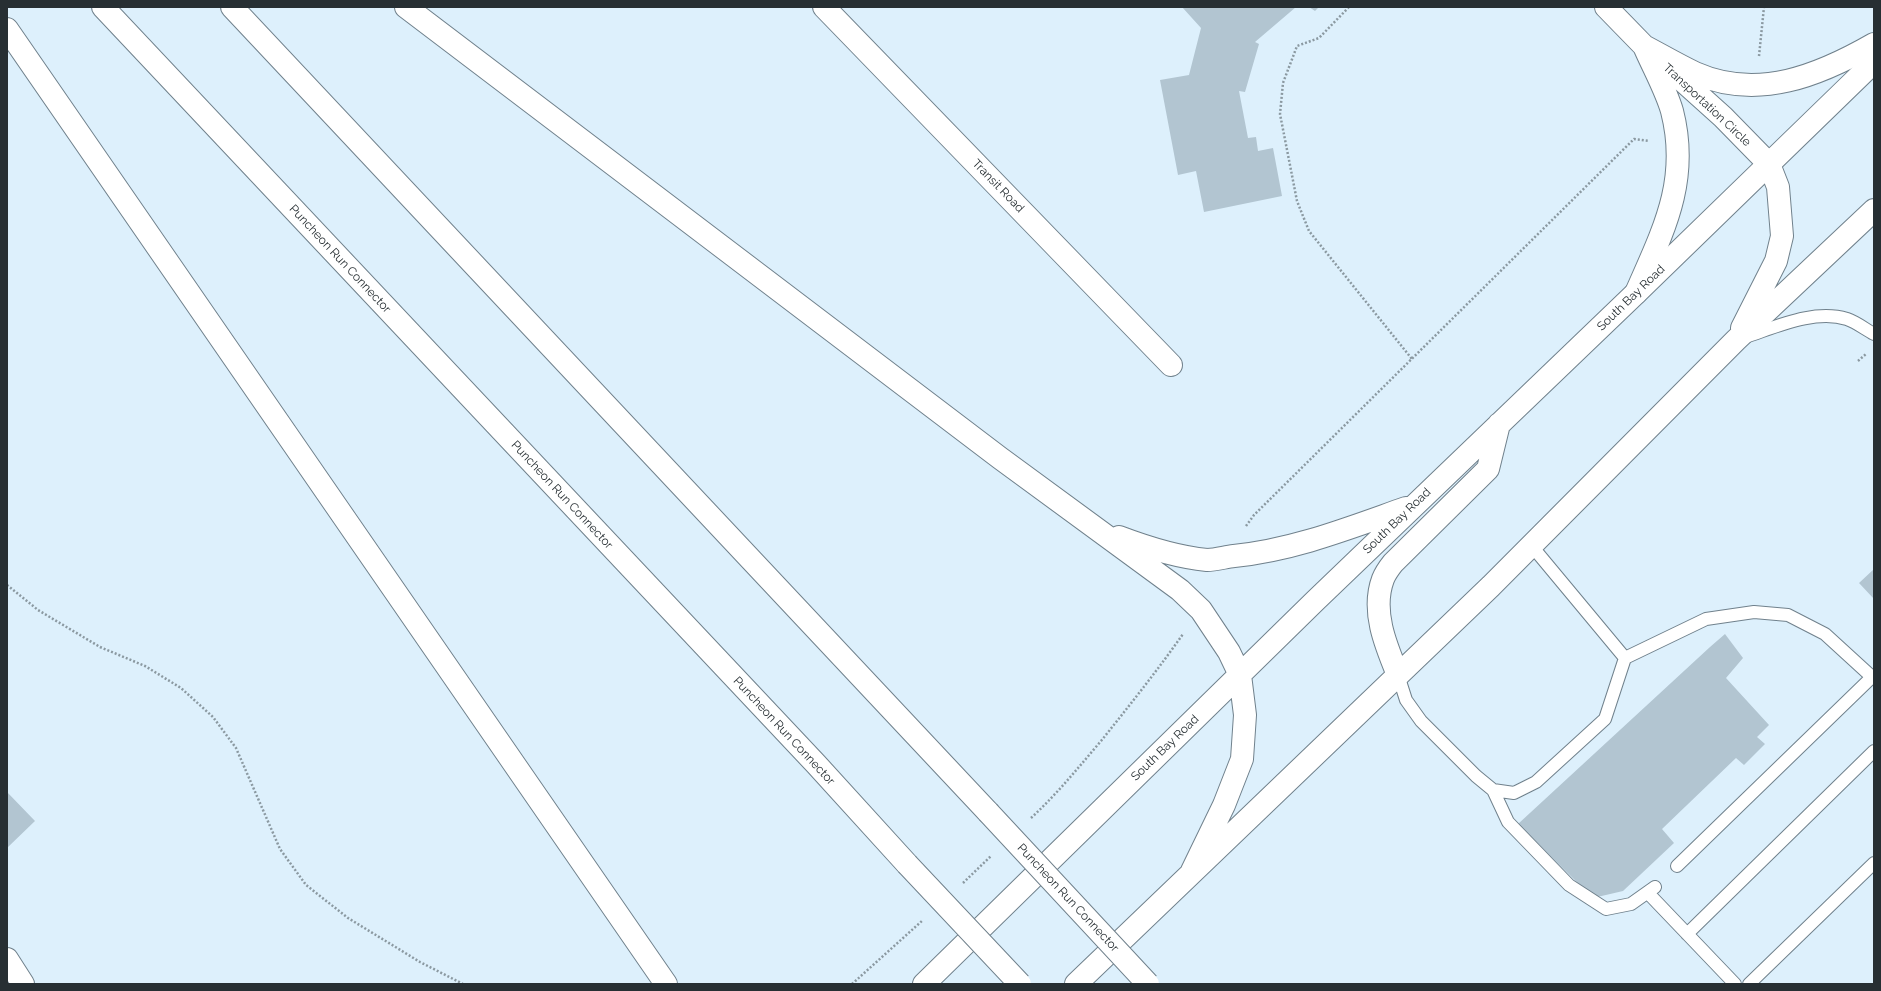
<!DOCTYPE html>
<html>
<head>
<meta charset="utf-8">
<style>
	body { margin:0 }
	#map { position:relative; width:1881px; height:991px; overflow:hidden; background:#ddf0fc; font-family:Raleway,sans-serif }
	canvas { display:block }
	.frame { position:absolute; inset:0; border:8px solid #272f33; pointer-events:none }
</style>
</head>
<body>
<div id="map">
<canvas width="1881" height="991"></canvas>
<div class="frame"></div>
</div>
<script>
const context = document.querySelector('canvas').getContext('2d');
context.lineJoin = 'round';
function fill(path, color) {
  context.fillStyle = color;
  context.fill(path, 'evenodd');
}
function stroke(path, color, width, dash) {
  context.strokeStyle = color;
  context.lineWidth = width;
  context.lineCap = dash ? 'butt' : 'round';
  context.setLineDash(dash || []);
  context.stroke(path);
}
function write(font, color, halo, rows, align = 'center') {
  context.font = font + ' Raleway,sans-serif';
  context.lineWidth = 3;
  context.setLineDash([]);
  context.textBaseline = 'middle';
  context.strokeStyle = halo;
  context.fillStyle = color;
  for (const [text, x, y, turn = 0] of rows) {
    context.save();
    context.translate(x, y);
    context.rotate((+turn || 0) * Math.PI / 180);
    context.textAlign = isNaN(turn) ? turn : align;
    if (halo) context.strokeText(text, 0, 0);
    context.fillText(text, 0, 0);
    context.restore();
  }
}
fill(new Path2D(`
	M1182,7H1296L1255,42L1259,44L1245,92L1239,91L1248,138L1256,137L1258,151L1273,148L1282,196L1204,212L1196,171L1178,175L1160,80L1189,75L1201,28Z
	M1309,7H1319L1315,11Z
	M1874,569V599L1859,583Z
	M1725,634L1743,658L1726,678L1769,725L1757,737L1765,744L1744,765L1736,758L1662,829L1674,843L1623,891L1593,898L1518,824L1710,647Z
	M7,792L35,821L7,848Z`), '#b2c5d1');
const lane = new Path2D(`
	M1745,337C1776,327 1814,309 1847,319C1856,322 1865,329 1874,334
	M1625,658L1706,619L1754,612L1788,615L1825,634L1872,677L1677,866
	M1398,675L1406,700L1421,721L1476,776L1493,790L1514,793L1536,782L1605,719L1625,658L1531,545
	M1493,790L1508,822L1569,885L1606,909L1631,904L1655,887
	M1648,893L1735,984
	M1687,934L1874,751
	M1749,984L1874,863`);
const street = new Path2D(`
	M824,7L1171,365
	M1606,7L1644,46L1723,117L1769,164
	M1644,46C1661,55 1678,65 1695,73C1758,101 1820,75 1874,44
	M1636,293C1663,231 1690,181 1672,111C1666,90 1653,67 1644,46
	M7,959L23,984`);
const highway = new Path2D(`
	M103,7L816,764L907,864
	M232,7L988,812
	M406,7L1000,458L1180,590L1201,610L1229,652L1240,675L1245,715L1242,759L1224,805L1192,871
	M7,29L666,984
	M1742,328L1776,261L1782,236L1778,187L1769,164
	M1119,537C1148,548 1176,557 1207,560C1216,560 1225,557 1234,556C1294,550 1349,528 1406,508
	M1398,675C1386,646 1371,611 1383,579C1385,574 1389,568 1393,563L1488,469L1499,424
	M924,984L1315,601L1636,293L1874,62
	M1076,984L1491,586L1736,340L1874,210`);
stroke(lane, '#70818c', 14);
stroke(street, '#70818c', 24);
stroke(highway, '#70818c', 24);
stroke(new Path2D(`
	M1349,7L1319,38L1297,46L1283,83L1280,114L1297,201L1309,231L1412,359
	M1759,56L1764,7
	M1858,361L1866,354
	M1246,526L1254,515L1634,139L1649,141
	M7,585L38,610L100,647L145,666L181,688L213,717L236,748L280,849L306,885L348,918L420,962L463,984
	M1031,818C1057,794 1078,768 1101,741C1129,706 1157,671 1183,634
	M963,883L991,856
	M852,984L923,920`), '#8b99a1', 2.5, [2, 2]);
stroke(lane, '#fff', 12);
stroke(street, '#fff', 22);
stroke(highway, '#fff', 22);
const highwayBridge = new Path2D(`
	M988,812L1148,984
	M907,864L1020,984`);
stroke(highwayBridge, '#70818c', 24, []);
stroke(highwayBridge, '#fff', 22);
write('12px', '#272f33', '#fff', [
	["Transportation Circle",1707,105,43],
	["Transit Road",998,186,46],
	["Puncheon Run Connector",340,259,47],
	["South Bay Road",1631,298,-44],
	["Puncheon Run Connector",562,495,47],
	["South Bay Road",1397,521,-44],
	["Puncheon Run Connector",784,731,47],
	["South Bay Road",1165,748,-44],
	["Puncheon Run Connector",1068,898,47]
]);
</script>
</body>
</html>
